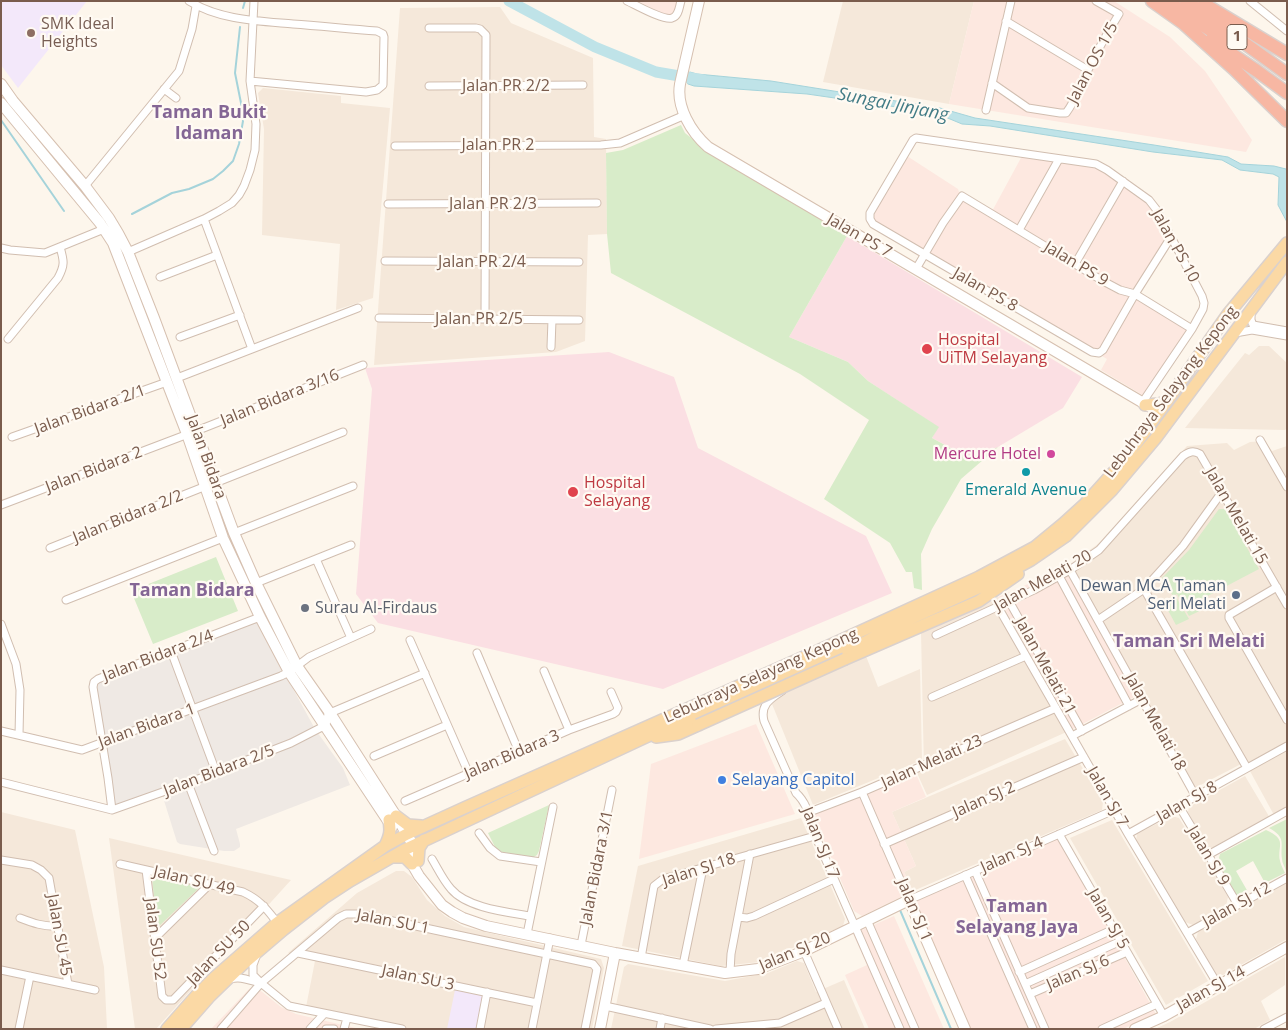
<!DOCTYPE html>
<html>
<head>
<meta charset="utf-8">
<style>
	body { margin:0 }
	#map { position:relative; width:1288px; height:1030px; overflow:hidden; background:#fdf6ec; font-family:"Open Sans",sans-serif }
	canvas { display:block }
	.frame { position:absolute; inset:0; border:2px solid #7a5c4d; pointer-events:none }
</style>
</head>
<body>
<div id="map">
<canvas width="1288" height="1030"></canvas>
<div class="frame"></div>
</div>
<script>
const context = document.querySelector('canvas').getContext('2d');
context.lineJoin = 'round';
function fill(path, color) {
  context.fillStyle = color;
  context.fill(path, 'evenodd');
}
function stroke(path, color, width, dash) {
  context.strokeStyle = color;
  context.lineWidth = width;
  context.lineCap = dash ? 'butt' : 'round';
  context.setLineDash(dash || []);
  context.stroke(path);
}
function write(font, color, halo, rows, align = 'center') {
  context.font = font + ' "Open Sans",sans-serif';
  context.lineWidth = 4.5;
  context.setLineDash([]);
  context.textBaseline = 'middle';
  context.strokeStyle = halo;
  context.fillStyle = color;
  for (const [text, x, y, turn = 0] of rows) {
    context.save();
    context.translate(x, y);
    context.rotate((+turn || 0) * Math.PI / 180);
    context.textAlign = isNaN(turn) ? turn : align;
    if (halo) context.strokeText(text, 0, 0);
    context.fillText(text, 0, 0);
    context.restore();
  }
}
fill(new Path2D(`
	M843,1H974L949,104L823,82Z
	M500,7L511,23L593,58L594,137L606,139L607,234L588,235L585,341L556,352L374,365L400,8Z
	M263,88L341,96V103L390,108L373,298L336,310L340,244L262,235L264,129L258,93Z
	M1259,346H1269L1287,363V428L1285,430L1185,428L1245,353L1249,355Z
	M1265,441L1272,451L1287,446V807L1274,815L1245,762L1189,791L1065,568L1098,544L1187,446L1227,443L1234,450L1250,442Z
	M998,597L1073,729L927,795L917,773L924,769L921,632Z
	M866,656L878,687L920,669L922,760L813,805L772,704L789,689Z
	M1065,739L1103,802L1102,810L913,891L904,872L916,866L892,812Z
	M1245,776L1270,818L1213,848L1207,847L1188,812L1189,807Z
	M1,812L75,830L104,967L107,1029H1Z
	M1172,816L1179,818L1228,897L1226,906L1193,925L1185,922L1136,841L1137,834Z
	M801,818L845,919L843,926L760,962L721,966L622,946L638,866Z
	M1112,820L1208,981L1166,1005L1070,838Z
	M109,838L291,880L156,1029H135Z
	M396,871H404L412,877L427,900L445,916L464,927L601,959L604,968L592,1029H383L384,1023L306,1007L315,961L288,953L357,893Z
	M1287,882V939L1223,975H1216L1196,939L1198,932Z
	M1285,957V985L1261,1001L1270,1020L1254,1029H1155L1170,1022Z
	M797,961L804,963L816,992L844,980L865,1029H774L770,1027L756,1029H611L624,967L628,964L725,981L768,973Z`), '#f5e8da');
fill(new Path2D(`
	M637,1H677L674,13L671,16L666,15Z
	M974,1H1114L1170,37L1205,71L1252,140L1246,152L949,104Z
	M907,156L958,189L960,195L990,215L1022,156L1096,167L1146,200L1154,210L1168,236L1131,295L1189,329L1144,396L1101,370L1107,359L875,222L872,218V213Z
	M1065,568L1136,696L1073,729L998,597Z
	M756,724L795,814L639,859L651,764Z
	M916,774L926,797L892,812L916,866L904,872L913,891L862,916L854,911L813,815Z
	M1058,838L1156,1014L1123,1029H971L914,901Z
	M894,916L944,1029H869L845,975L867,965L853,934Z
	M250,988L261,991L281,1007L296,1014L360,1029H211Z`), '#fde8e0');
fill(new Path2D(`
	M256,621L315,729L343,768L350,785L236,829L240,844V847L234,851H224L180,844L177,842L161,791L113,807L96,683Z`), '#efe9e4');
fill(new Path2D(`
	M1,1H87L18,88L1,65Z
	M455,990L483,996L476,1029H447Z`), '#f3e8fa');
fill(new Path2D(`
	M847,236L1082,377L1063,408L998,447L972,459L932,438L938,427L868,381L848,362L789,337Z
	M609,352L674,377L698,448L866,536L892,593L663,689L378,623L356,594L372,389L365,368Z`), '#fbdfe3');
fill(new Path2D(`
	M681,125L685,133L703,147L847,236L789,337L848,362L868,381L939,427L932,438L971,459L998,447L961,479L932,529L921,554L922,590L914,588L912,572H906L890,543L824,499L869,420L800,374L611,273L607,234L606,153L623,150Z
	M1219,509H1225L1259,569L1200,600L1199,604L1202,610L1189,616L1177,594L1173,596L1162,578L1189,550Z
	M216,557L238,611L153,644L131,591Z
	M1176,597L1189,619L1176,625L1164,603Z
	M549,805L539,851L537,855L532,858L502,852L496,849L488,833Z
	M1287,819V870L1286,871C1285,867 1282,863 1282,859C1280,843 1287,838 1269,828Z
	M1266,830C1288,840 1277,845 1280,861C1281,865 1283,869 1285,873L1265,883L1253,861L1236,871L1248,892L1240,896L1236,894L1218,862L1220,854Z
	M152,877L200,887L157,928Z`), '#d8ecc9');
const water = new Path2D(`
	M690,72L697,74L771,81L940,108L975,118L1154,145L1228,157L1241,164L1274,166L1286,169L1287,171V222L1278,205L1279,177L1273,174L1240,170L1222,160L1153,152L990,126L962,124L938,114L890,106L807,94L694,86L688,84Z`);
fill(water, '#bfe3e8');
stroke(water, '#a5d3da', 1);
stroke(new Path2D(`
	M243,8L245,1
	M1,120L64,211
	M132,214L172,193L189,189L213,179L223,171L233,161L239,144L243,121L242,108L235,73L240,27
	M900,910L951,1029`), '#a5d3da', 2);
stroke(new Path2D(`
	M509,1L595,47L656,72L703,80`), '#bfe3e8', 11);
const street = new Path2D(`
	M189,1C219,20 259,21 293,24C321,26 349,29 377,31L383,34L384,37L383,85L377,90L366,92L250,81
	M627,1C636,5 664,21 672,18C679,16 679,7 681,1
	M1250,1L1287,31
	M1006,21L1088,70
	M429,28H476L480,29L486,35L485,319
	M992,83L1028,108L1060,113H1066C1076,100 1081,84 1088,70C1097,51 1108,32 1119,14L1096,1
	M429,86L583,85
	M164,89L176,98
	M986,110L1011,1
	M395,146L601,145L620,143L685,115
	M85,186L179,71L192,29L196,6
	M388,204L597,203
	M204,219L252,349
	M1019,230L1059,159
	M1,248L10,250L45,253L104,229
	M128,252L204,219L219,211L232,203L239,195L244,186L250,170L255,150L256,124L250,81L254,1
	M385,261L579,262
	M1075,264L1123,181
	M916,269L943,223L962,196L1103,281L1120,290L1135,294L1192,329
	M160,277L217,255
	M1251,312V320L1253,325L1287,331
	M379,318L579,320
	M1235,333L1252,330L1287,336
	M180,337L240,315
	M8,339L58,278C65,265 64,261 60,247
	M551,347L552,320
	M177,378L358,308
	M1142,403L1192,329L1203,309L1204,303L1202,296L1168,231L1156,209L1149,200L1107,170L1096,164L916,138L913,140L870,213V219L873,224L1092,352L1099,353L1103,350L1135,294L1171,237
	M12,437L167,382
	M1260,440L1287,487
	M215,483L343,432
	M1,505L196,431L363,365
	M234,533L353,486
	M50,548L206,486
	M316,559L351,638
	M1070,570L1196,797
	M1059,576L1129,706
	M256,583L351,545
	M1277,587L1229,615V618L1287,720
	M1144,589L1247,768
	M66,600L223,538
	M1009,601L1082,731
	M998,607L1128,834L1218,985
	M1098,620L1144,589L1183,546L1222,492
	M1,624L16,664L20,690L19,735
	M936,635L1034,590L1070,570L1099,550L1183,456C1189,452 1193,450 1200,454L1287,605
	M410,640L469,774
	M171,651L216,772
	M477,653L519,752
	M544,671L569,730
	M782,691C770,699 760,705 764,721L796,793C804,800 811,815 811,826L900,1029
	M932,697L1026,656
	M1,731L82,750L281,676L289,672L309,657L371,629
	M1072,736L1142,699
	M374,756L447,725
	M1,782L112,810
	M188,783L214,851
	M862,792L909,900L1114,810
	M405,801L569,730L613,714L616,712L618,708L611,692
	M1179,806L1238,905
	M112,810L188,783L291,743L326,725L328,714L330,713L425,673
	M112,810L108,778L93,687L94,682L98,679L260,617
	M807,813L862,792L1056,708
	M479,833L490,848L500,856L541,862
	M1059,834L1164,1016
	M1128,834L1287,746
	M884,844L1084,757
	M1208,855L1287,811
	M432,859C438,869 443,880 451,889C467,908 507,912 530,916
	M1,860L32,865L41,870L49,878L68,984
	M120,864L243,892C262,901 267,910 280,926
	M146,870L162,996L166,1000H173L264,906
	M975,871L1045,1029
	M965,875L1033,1029
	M738,917L747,918L754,916L834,879
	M20,918C33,923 44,927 58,926
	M867,920L915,1029
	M1187,933L1287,878
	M527,934L553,807
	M155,938L210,884
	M581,945L612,790
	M804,951L838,1029
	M298,953L537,1003
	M257,954L253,965V975L261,983L289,1006L402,1029
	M641,958L654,886L663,879L815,836
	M683,965L703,868
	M1,970L95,990
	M730,972L731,954L750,854
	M1019,972L1114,929
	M230,979C243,976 249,981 261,983
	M1025,984L1121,941
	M1030,994L1127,952
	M605,1006L710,1029
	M19,1029L30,976
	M221,1029L261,983L338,918L346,914H360L593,964L597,969L585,1029
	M310,1029L324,1014
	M326,1029H334
	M344,1029L347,1018
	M480,1029L487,992
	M532,1029L550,938
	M660,1029L662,1018
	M716,1029L780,1023L826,1003
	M1102,1029L1157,1004
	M1264,1029L1287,1017`);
const secondary = new Path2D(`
	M699,1L680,84C676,107 691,132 708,147L1152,408
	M1,84L13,101L85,186L109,218L118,233L128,252L154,318L234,533L256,583L297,666L330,713L396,816L413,845L416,853
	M1,103L100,223L113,243L187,434L223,538L260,617L289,672L392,827
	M408,857L419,876L442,905L452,912L463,918L486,926L615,953L725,973L758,969L802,952L909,900L965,1029
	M600,1029L615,953
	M1135,1029L1164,1016L1287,947`);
const primary = new Path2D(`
	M1145,405L1159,404L1167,401
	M845,659L979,601L1018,574
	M656,737L678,734L698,725
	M396,816L408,825L421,826
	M385,846C390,836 391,831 389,820
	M393,857H405L412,864
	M418,861L419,848L424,840
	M167,1029L196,996L214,978L277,923L385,846L407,834L464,808L820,650L979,577L1035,547L1063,524L1085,504L1121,464L1167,401L1228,314L1287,243
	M181,1029L210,996L242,965L283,930L324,898L350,881L404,850L648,736L865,642L901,623L987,584L1031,560L1066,536L1112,490L1155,439L1287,262`);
const highway = new Path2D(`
	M1152,1L1183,23L1234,69L1287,121
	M1167,1L1225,40
	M1186,1L1287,74
	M1204,4L1287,54
	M1211,40L1257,71L1287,93`);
stroke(street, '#d1beb0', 9);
stroke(secondary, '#d6c0b0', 12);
stroke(primary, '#dad1cd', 14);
stroke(highway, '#dad1cd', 15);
stroke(street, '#fff', 7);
stroke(secondary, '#fff', 10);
stroke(primary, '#fbd9a5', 11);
stroke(highway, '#f7b7a3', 12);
const primaryBridge = new Path2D(`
	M698,725L845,659`);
stroke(primaryBridge, '#dad1cd', 14, []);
stroke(primaryBridge, '#fbd9a5', 11);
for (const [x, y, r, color] of [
	[31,33,5,"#8d6e63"],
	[927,349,6,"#e0444e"],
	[1051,454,5,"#d1479c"],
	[1026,472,5,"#0f9aa8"],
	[573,492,6,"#e0444e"],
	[1236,595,5,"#5c6f8a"],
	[305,608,5,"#6b7280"],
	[722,780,5,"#3f7fe0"]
]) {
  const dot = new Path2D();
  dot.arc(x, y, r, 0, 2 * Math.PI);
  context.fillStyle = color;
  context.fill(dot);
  stroke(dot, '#fffaf3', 2);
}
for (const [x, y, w] of [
	[1237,37,20]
]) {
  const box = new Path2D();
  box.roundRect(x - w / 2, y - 12.5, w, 25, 4);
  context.fillStyle = '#fffaf3';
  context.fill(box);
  stroke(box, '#7a5c4d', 1);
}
write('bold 15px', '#7a5c4d', null, [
	["1",1237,37]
]);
write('16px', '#785e54', '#fffaf3', [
	["SMK Ideal",41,24],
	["Heights",41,42]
], 'left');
write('16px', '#7a5c4d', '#fffaf3', [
	["Jalan OS 1/5",1093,63,-62],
	["Jalan PR 2/2",506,86],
	["Jalan PR 2",498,145],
	["Jalan PR 2/3",493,204],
	["Jalan PS 7",859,236,30],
	["Jalan PS 10",1175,246,61],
	["Jalan PR 2/4",482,262],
	["Jalan PS 9",1076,264,31],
	["Jalan PS 8",985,290,30],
	["Jalan PR 2/5",479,319],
	["Lebuhraya Selayang Kepong",1171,392,-53],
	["Jalan Bidara 3/16",280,398,-22],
	["Jalan Bidara 2/1",90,410,-20],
	["Jalan Bidara",206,457,70],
	["Jalan Bidara 2",94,470,-21],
	["Jalan Melati 15",1236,516,60],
	["Jalan Bidara 2/2",128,517,-22],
	["Jalan Melati 20",1043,581,-29],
	["Jalan Bidara 2/4",158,656,-21],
	["Jalan Melati 21",1045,666,61],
	["Lebuhraya Selayang Kepong",761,676,-24],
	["Jalan Melati 18",1155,722,61],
	["Jalan Bidara 1",147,726,-20],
	["Jalan Bidara 3",512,755,-23],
	["Jalan Melati 23",932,762,-24],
	["Jalan Bidara 2/5",219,771,-21],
	["Jalan SJ 7",1107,797,60],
	["Jalan SJ 2",984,800,-24],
	["Jalan SJ 8",1187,802,-29],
	["Jalan SJ 17",820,843,68],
	["Jalan SJ 4",1012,855,-24],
	["Jalan SJ 9",1208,856,59],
	["Jalan Bidara 3/1",597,868,-79],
	["Jalan SJ 18",699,870,-18],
	["Jalan SU 49",194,881,13],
	["Jalan SJ 12",1237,905,-29],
	["Jalan SJ 1",914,910,67],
	["Jalan SJ 5",1108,919,60],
	["Jalan SU 1",393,922,11],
	["Jalan SU 45",59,935,80],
	["Jalan SU 52",155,939,83],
	["Jalan SJ 20",795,952,-23],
	["Jalan SU 50",219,953,-46],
	["Jalan SJ 6",1078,973,-23],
	["Jalan SU 3",418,978,12],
	["Jalan SJ 14",1211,989,-29]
]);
write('16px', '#be3a42', '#fffaf3', [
	["Hospital",938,340],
	["UiTM Selayang",938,358],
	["Hospital",584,483],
	["Selayang",584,501]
], 'left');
write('16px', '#b23c85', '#fffaf3', [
	["Mercure Hotel",1041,454]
], 'right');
write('16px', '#0d838f', '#fffaf3', [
	["Emerald Avenue",1026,490]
]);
write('16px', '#4e5e75', '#fffaf3', [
	["Dewan MCA Taman",1226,586],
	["Seri Melati",1226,604]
], 'right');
write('16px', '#5b616d', '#fffaf3', [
	["Surau Al-Firdaus",315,608]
], 'left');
write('16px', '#366cbe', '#fffaf3', [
	["Selayang Capitol",732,780]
], 'left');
write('italic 18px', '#437c86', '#fffaf3', [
	["Sungai Jinjang",893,105,11]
]);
write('bold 18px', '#846695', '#fffaf3', [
	["Taman Bukit",209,113],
	["Idaman",209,134],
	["Taman Bidara",192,591],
	["Taman Sri Melati",1189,642],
	["Taman",1017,907],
	["Selayang Jaya",1017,928]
]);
</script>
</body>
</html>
